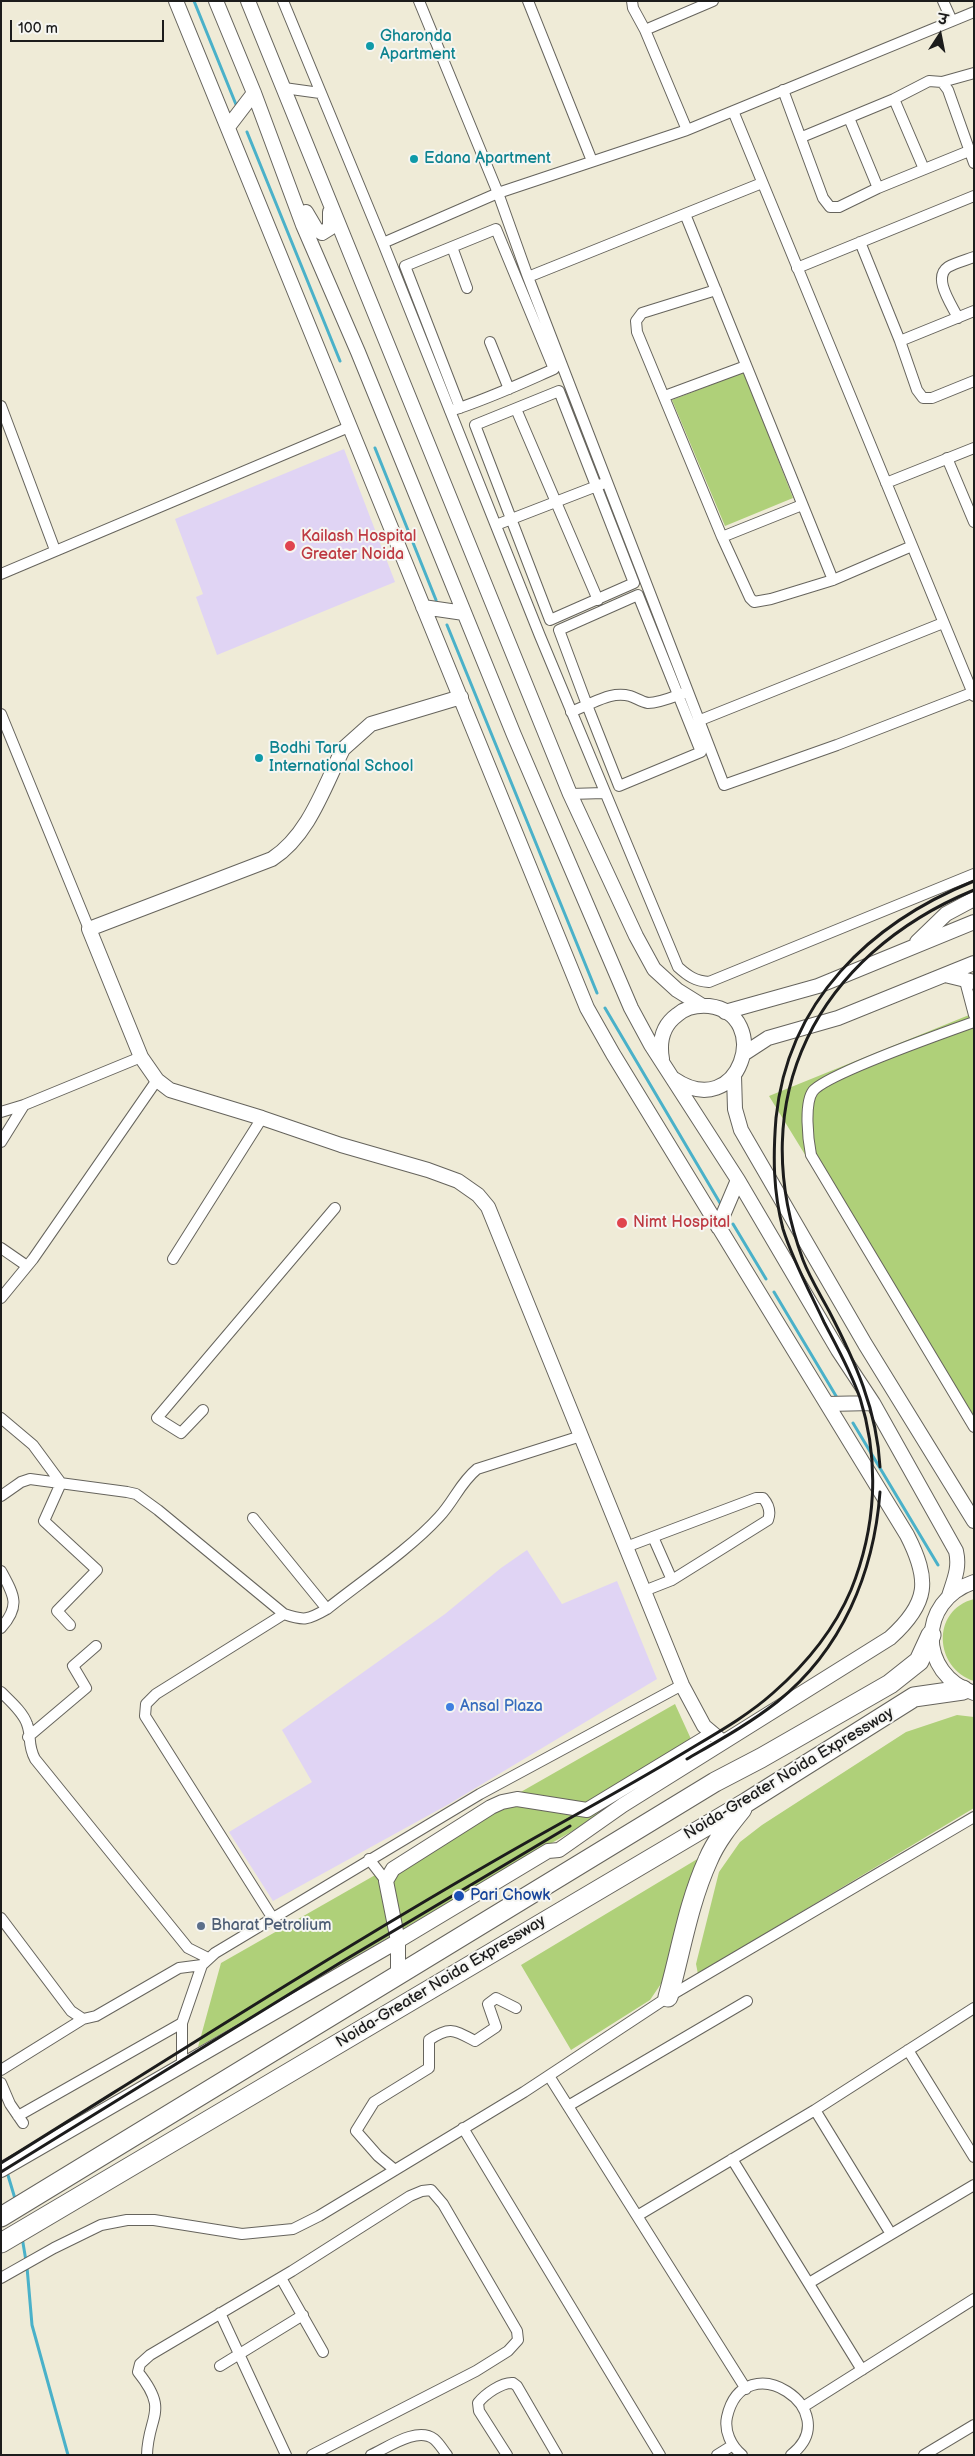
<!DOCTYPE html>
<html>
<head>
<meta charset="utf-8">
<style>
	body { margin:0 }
	#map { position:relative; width:975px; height:2456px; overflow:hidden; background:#efebd7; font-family:"Balsamiq Sans","Playpen Sans Deva",sans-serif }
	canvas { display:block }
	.frame { position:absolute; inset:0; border:2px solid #1c1c1c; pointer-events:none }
	.north { position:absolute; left:915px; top:10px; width:50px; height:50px; -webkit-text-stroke:4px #f6f6f2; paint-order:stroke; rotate:11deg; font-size:14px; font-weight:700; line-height:20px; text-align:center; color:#1c1c1c }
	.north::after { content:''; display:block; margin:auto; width:18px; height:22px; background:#1c1c1c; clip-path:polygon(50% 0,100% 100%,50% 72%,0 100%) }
	.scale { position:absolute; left:10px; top:20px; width:154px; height:22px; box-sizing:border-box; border:2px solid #1c1c1c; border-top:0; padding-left:6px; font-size:15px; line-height:18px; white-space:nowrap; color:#1c1c1c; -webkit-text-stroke:4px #f6f6f2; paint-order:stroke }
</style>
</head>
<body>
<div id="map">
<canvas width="975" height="2456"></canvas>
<div class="frame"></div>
<div class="north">उ</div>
<div class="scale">100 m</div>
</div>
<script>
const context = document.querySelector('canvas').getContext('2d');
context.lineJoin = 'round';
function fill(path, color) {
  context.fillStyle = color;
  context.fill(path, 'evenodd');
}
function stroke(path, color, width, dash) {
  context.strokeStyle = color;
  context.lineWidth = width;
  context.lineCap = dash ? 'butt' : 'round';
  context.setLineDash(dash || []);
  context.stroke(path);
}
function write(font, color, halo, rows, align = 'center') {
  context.font = font + ' "Balsamiq Sans",sans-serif';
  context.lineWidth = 4;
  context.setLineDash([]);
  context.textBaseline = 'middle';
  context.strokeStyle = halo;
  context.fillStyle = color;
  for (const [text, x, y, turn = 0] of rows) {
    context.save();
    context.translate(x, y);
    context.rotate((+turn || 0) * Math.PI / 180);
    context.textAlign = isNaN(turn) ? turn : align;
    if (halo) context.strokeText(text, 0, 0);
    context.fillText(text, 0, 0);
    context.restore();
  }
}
fill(new Path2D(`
	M344,449L395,582L217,655L196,597L203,594L175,519Z
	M527,1550L562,1604L617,1581L657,1679L449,1804L273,1901L229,1832L312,1782L282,1730L445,1614L501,1568Z`), '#e0d4f4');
fill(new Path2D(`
	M744,372L793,498L725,526L672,400Z
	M974,1013V1430L769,1096Z
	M974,1599V1681C934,1668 931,1610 974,1599Z
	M675,1704L696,1750L687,1765L198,2047L221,1963Z
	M957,1715L974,1717V1808L698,1974L696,1964L719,1872L740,1842L762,1825L906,1732Z
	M699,1858L671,1969L650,2000L571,2050L521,1965Z`), '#afd079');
stroke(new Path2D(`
	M194,1L237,107
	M247,132L340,361
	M375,448L436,600
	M447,625L597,993
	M605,1008L720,1203
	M733,1224L766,1279
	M774,1292L839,1401
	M853,1423L938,1565
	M7,2172L16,2202
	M22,2237L26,2261
	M27,2267L32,2325L68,2455`), '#4ab1c9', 3);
const street = new Path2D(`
	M283,1L383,243L540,636L678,967C688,976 695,981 709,982L974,874
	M419,1L498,193L528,277L724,785L837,745L974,692
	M528,1L592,161
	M632,1L633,8L645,30L687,130
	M943,1L952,21
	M645,30L713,1
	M942,82L974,73
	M284,88L320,93
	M783,90L823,198L830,207H839L878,188L969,151
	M894,99L924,169
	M733,111L974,696
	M849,118L878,188
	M802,137L894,99L929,81L942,82L948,90L974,163
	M685,214L833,580
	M860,242L900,341L917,390L923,398H932L974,381
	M383,243L498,193L687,130L974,12
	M452,247L467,288
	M797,268L974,196
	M528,277L762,183
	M716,290L642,313L636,321L637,332L722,537L750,598L754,602L771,599L833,580L912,546
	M958,318C952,305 932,278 948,267C955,263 966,260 974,257
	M900,341L974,311
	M490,342L509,389
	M559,391L634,583L550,620L475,425Z
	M665,396L746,366
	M1,406L55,550
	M516,409L598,600
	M450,411C486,400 520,384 554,369L496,229L405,266L460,408
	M947,458L974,522
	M886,483L974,448
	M496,525L602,484
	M722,537L802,505
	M1,574L349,427
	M571,712L587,705L559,630L638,595L701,752L619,786L587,705C601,699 614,692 630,696C636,698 642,702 648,703C661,703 675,696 687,692
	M1,714L89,929
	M698,721L943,623
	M570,794L604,793
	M965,981L974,1015
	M974,1022C946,1032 827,1074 813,1091C804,1103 808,1140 811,1155L974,1427
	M1,1112L24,1105L141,1057
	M1,1142L24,1105
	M1,1248L27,1266
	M173,1259L262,1118
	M1,1298L33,1259L157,1080
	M203,1410L181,1433L157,1418L335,1208
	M1,1418L33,1445L61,1483L44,1521L97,1570L57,1611L70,1625
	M1,1496L21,1482L30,1479L127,1492L136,1494L158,1510L284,1614C304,1621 308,1620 327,1609C362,1581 410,1549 439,1517C454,1501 460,1483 477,1469L581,1436
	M253,1518L327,1609
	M653,1537L672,1580
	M626,1547L756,1498H763C769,1505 771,1512 768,1520L672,1580L644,1591
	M1,1571C14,1595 21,1606 1,1628
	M1,1692C10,1701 23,1712 27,1724C32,1737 27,1744 35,1759L188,1948L208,1958
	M28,1737L86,1688L73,1666L96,1646
	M369,1859L386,1881
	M272,1917L145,1716L146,1704L156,1694L284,1614
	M1,1918L71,2011L83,2019L96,2016L179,1968L202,1965
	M908,2050L974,2157
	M182,2066V2023L202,1965L215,1953L480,1794L682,1685
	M1,2070L83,2019
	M549,2076L746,2389
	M1,2083L10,2104L23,2123
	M568,2106L747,2001
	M815,2110L891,2234
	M18,2116L182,2023
	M463,2128L660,2455
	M732,2159L862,2370
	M395,2170L378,2156L356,2131L374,2102L429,2068V2040C450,2026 454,2030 475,2041L496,2027L488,2004L496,1998L516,2008
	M637,2216L815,2110L974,2008
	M1,2278L54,2248L101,2225L127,2220H154L242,2234L293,2229L319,2216L524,2092L668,1997L974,1817
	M281,2278L323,2352
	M809,2283L974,2185
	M220,2313L286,2455
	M220,2366L303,2315
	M803,2407L974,2299
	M147,2455C148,2415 170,2412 138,2372L140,2364L150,2355L292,2271L410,2196L422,2191L431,2190L443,2204L517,2331L518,2340L508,2351L476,2371L312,2455
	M371,2455C387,2448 417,2426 434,2439C439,2443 443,2450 447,2455
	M507,2455L479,2411L478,2403C485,2394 502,2382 513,2383L517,2386L557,2455
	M717,2455L733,2445
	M742,2455C731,2446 724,2431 727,2417C744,2342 848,2411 791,2455
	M924,2455L974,2425`);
const secondary = new Path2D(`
	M176,1L587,1008L613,1054L907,1535C930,1580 929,1603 890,1638L623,1805L559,1850L548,1851L398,1941V1975
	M216,1L254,93L303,225L358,352L514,735L631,1008L651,1045L738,1180L838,1350L873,1403L956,1551C960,1568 954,1580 949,1596
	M248,1L570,794L636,936L654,969L677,990L701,1005
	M228,127L254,93
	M306,212L316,229L322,233L330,228V212
	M423,607L464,613
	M461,697L371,724L343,749C324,787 309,835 272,859L89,929L141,1057L157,1080L170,1090L262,1118L341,1145L428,1170L458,1181L478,1195L488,1207L682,1685L704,1726L723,1742
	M917,942L946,914L974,899
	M945,975L974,982
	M725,1012L818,986L974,922
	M745,1053L768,1038L838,1018L974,963
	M662,1059C659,1042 662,1026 677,1015C686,1007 697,1005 709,1006C774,1014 740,1124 674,1079
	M734,1076L735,1109L741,1130L865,1344L974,1521
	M718,1227L738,1180
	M827,1404L873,1403
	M974,1582C917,1601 918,1674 974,1693
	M1,2170L398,1941L386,1881L393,1869L491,1807L502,1802L517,1799L587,1810L704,1739`);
const highway = new Path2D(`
	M668,1997C681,1951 688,1904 708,1860C716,1841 729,1825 742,1809
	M1,2217L715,1782L761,1758L890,1684L919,1661L931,1635
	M1,2243L747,1802L914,1697L963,1690`);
stroke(street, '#66645d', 12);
stroke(secondary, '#66645d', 16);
stroke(highway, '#66645d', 21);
stroke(street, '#fff', 10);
stroke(secondary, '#fff', 14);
stroke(highway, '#fff', 19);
stroke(new Path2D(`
	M880,1467C877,1410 855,1361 829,1311C820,1294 810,1278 803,1260C743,1098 817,955 974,890
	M687,1759C718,1741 749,1724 777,1702C842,1650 874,1573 880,1492
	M1,2163C165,2061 327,1957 494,1861C556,1825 619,1792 680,1755C711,1736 745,1718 773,1693C805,1665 834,1630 851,1590C876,1528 880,1462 860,1398C851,1372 837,1347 824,1322C810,1292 793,1261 783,1229C773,1191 773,1156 776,1118C788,1001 870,923 974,881
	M1,2172L343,1961L570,1826`), '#1c1c1c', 3);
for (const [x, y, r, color] of [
	[370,46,5,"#0f9aa8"],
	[414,159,5,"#0f9aa8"],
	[290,546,6,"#e0444e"],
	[259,758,5,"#0f9aa8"],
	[622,1223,6,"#e0444e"],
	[450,1707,5,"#3f7fe0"],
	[459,1896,6,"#1a4fb4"],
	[201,1926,5,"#5c6f8a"]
]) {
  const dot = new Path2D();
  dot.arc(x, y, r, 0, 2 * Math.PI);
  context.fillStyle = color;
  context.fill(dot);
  stroke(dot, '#f6f6f2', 2);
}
write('16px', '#0d838f', '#f6f6f2', [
	["Gharonda",380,37],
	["Apartment",380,55],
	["Edana Apartment",424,159],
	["Bodhi Taru",269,749],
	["International School",269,767]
], 'left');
write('16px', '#be3a42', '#f6f6f2', [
	["Kailash Hospital",301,537],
	["Greater Noida",301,555],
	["Nimt Hospital",633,1223]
], 'left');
write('16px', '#366cbe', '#f6f6f2', [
	["Ansal Plaza",460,1707]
], 'left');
write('16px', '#1c1c1c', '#f6f6f2', [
	["Noida-Greater Noida Expressway",789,1774,-31],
	["Noida-Greater Noida Expressway",441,1982,-31]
]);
write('16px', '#164399', '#f6f6f2', [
	["Pari Chowk",470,1896]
], 'left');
write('16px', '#4e5e75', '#f6f6f2', [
	["Bharat Petrolium",211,1926]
], 'left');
</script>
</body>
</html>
